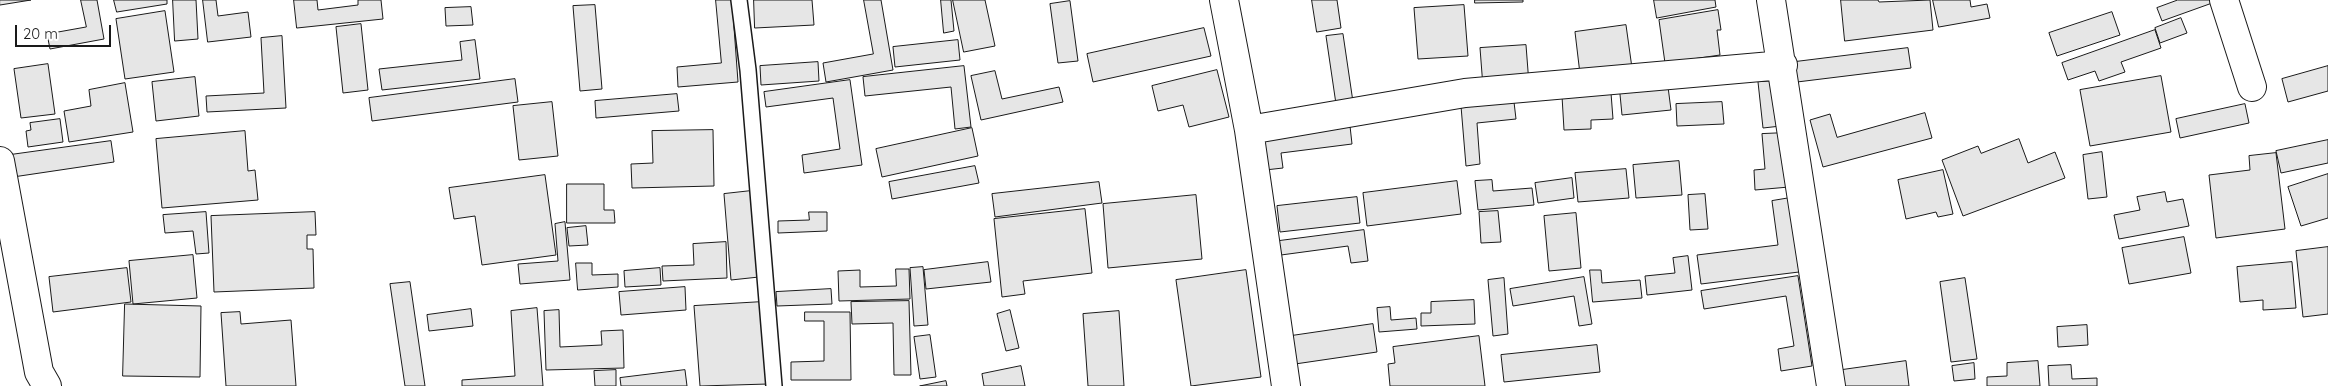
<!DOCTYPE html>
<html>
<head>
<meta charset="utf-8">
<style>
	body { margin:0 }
	#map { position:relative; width:2328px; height:386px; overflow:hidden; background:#fff; font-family:Quicksand,sans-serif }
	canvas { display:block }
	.scale { position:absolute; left:15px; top:25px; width:96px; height:22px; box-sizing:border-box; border:2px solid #1a1a1a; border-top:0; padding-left:6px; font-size:15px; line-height:18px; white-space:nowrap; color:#1a1a1a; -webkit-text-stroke:4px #fff; paint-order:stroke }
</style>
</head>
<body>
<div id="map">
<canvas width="2328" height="386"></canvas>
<div class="scale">20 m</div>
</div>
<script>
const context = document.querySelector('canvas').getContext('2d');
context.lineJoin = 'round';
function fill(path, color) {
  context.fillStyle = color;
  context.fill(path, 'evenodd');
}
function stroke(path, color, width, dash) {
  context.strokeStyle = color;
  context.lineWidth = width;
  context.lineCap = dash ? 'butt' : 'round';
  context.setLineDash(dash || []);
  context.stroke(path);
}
const building = new Path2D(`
	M0,0H31L0,5Z
	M81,0H97L104,39L50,49L47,34L86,27Z
	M114,0H167V4L117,12Z
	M173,0H196L198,39L175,41Z
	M203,0H216L218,16L248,12L251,37L208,42Z
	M294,0H317L318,10L358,5V0H381L383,19L297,28Z
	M716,0H732L738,82L678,87L677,67L721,63Z
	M754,0H812L814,25L755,28Z
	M864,0H881L893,70L826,82L823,63L873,54Z
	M941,0H951L954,31L944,33Z
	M953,0H985L995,46L964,52Z
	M1312,0H1337L1341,28L1317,32Z
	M1475,0H1523V2L1475,3Z
	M1654,0H1715L1716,7L1657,18Z
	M1841,0H1878L1879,2L1930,0L1933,30L1845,41Z
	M1933,0H1970L1971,7L1987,4L1990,18L1939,27Z
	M2178,0H2214L2215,2L2162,21L2157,8Z
	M1070,1L1078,61L1058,63L1050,4Z
	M595,5L602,89L580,91L573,6Z
	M1464,5L1468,56L1418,59L1414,8Z
	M471,7L473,25L446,26L445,8Z
	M1718,10L1721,30H1717L1720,55L1665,63L1659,20Z
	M165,11L174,72L125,79L116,19Z
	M2112,12L2120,35L2057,56L2049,33Z
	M2181,18L2187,33L2160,43L2155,28Z
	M361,24L368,90L343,93L336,27Z
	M1626,25L1632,68L1580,74L1575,32Z
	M1204,28L1211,56L1093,82L1087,54Z
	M2155,30L2161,48L2121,62L2125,72L2099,81L2095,71L2068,80L2062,63Z
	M1343,34L1353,102L1336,104L1326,36Z
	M282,36L286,108L207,112L206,96L264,93L261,38Z
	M475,40L480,79L382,90L379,69L462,60L460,42Z
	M958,40L960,60L895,67L893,47Z
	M1526,45L1529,84L1483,87L1480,48Z
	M1908,48L1911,68L1797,82L1795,62Z
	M818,62L819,81L761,85L760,66Z
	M48,64L55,114L21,118L14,69Z
	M964,66L971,127L955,129L951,87L865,96L863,77Z
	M2328,66V91L2288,102L2282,79Z
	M1217,70L1229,117L1189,127L1183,105L1158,111L1152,86Z
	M995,71L1002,99L1059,87L1063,102L981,120L971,76Z
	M2161,76L2171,132L2090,146L2080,90Z
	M195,77L199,116L156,121L152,82Z
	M515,79L518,102L372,121L369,98Z
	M1667,79L1671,110L1622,115L1619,84Z
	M850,80L862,165L804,173L802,155L840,149L833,98L766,107L764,92Z
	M1775,81L1781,126L1763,128L1758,82Z
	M125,83L133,132L69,142L64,111L91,106L89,90Z
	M1611,93L1613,119L1591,120V129L1564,130L1562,96Z
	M677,94L679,111L596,118L595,101Z
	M552,102L558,156L519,160L513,106Z
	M1514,102L1516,119L1477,123L1480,164L1466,166L1461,106Z
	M1722,102L1724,124L1677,126L1676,104Z
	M2245,104L2249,123L2180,138L2176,119Z
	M1925,113L1932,138L1823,167L1810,120L1830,114L1837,137Z
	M60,119L63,142L28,147L26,131L31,130L30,123Z
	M1350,126L1352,144L1281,153L1283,168L1265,170L1261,138Z
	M972,128L978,156L882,177L876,149Z
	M713,130L714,186L632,188L631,164L653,163L652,131Z
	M245,131L248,171L255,170L258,200L162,208L156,139Z
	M1785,133L1789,187L1755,190L1754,170L1765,169L1762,134Z
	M2019,139L2028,163L2055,152L2065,178L1963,216L1942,160L1978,146L1981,153Z
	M2328,140V163L2281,173L2276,151Z
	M111,141L114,162L13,177L10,155Z
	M2102,152L2107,197L2088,199L2083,155Z
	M2276,153L2285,229L2216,238L2209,175L2250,170L2249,156Z
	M1679,161L1682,195L1636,198L1633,165Z
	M975,166L979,183L892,199L889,182Z
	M1626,169L1629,198L1578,202L1575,173Z
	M1943,170L1953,214L1938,217L1936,212L1906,219L1898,180Z
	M2328,174V218L2301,226L2288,187Z
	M545,175L556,255L482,265L475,216L454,219L449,188Z
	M1572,178L1574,198L1538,203L1535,183Z
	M1492,180L1493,191L1532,188L1534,205L1478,210L1475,181Z
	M1457,181L1461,214L1367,226L1363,193Z
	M1099,182L1102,203L995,217L992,194Z
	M567,184H604V210H614L615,223H567Z
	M751,191L759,277L731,280L724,194Z
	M2165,192L2167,202L2183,199L2189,226L2119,239L2114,215L2140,210L2137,197Z
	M1705,194L1708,229L1690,230L1688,195Z
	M1196,195L1202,259L1108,268L1103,204Z
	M1357,197L1360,223L1280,232L1277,206Z
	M1790,198L1799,272L1701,284L1697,255L1778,245L1772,201Z
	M1085,209L1092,273L1023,281L1025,294L1002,297L994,219Z
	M1498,211L1501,242L1481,243L1479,212Z
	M206,212L209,253L196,254L193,231L165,233L163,215Z
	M315,212L316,235H307V249H313L314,288L214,292L211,216Z
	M809,212H827V231L778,233V221L809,220Z
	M1576,213L1581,268L1549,271L1544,216Z
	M565,222L570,280L520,284L518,264L558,261L555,224Z
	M586,226L588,245L569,246L567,228Z
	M1364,230L1368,261L1351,263L1348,246L1281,255L1279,241Z
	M2184,237L2191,273L2129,284L2122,248Z
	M726,242L727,278L663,281L662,266L694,265L693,244Z
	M2328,247V314L2303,317L2296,251Z
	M193,255L197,298L133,304L129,261Z
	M1688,256L1692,290L1647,295L1645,276L1675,273L1673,258Z
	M988,262L991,282L926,289L924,270Z
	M2292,262L2296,308L2263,310V300L2240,302L2237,267Z
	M576,263H592V275L618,274V287L578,290Z
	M923,267L928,325L914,326L910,268Z
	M127,268L131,302L53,312L49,277Z
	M660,268L661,285L625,287L624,271Z
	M896,269H909L910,299L839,301L838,271L860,270V287L896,286Z
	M1246,270L1261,377L1191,386L1176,280Z
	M1590,270H1601L1602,283L1640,280L1642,298L1593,302Z
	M1798,276L1812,366L1781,371L1778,349L1794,346L1786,296L1704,309L1701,291Z
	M1584,277L1592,324L1579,326L1574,296L1513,306L1510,289Z
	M1504,278L1508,334L1493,336L1488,280Z
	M1965,278L1977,359L1951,362L1940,282Z
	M410,282L425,386H405L390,284Z
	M685,287L686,310L621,315L619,292Z
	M831,289L832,304L777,306L776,292Z
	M1474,300L1475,324L1421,326V313H1431V302Z
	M909,301L911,375H894L893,323L852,324L851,302Z
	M762,302L768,384L700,386L694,306Z
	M125,304L201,306L200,377L123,376Z
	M1390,307L1391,320L1416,318L1417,329L1379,332L1377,308Z
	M537,308L543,386H462V380L515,376L511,311Z
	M471,309L473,326L429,331L427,315Z
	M559,310L560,347L602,345L601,331L623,330L624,368L546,370L544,311Z
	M1010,310L1019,348L1006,351L997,314Z
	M1119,311L1124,386H1088L1083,314Z
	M240,312L241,324L291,320L296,386H226L221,313Z
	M805,312H850L851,380H791V362L824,361V321H805Z
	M1373,324L1377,352L1295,364L1291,336Z
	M2087,325L2088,345L2058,347L2057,327Z
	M930,335L936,377L920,379L914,337Z
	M1479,336L1485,386H1390L1388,364L1395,363L1393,347Z
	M1597,345L1600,372L1504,382L1501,355Z
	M1906,361L1909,386H1844L1842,370Z
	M2038,361L2040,386H1987V377L2007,376V363Z
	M1974,363L1975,379L1954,381L1952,366Z
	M2071,365L2072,379L2097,378V386H2049L2048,366Z
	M1021,366L1025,386H984L982,374Z
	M616,370V386H595L594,371Z
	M685,370L687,386H621L620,378Z
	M946,381L947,386H920Z`);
fill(building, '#e6e6e6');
stroke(building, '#1a1a1a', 1);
const service = new Path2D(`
	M739,0L748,70L774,386`);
const minor = new Path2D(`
	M1224,0L1249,130L1286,386
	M1771,0L1831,386
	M2224,0L2252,87
	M1249,130L1465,93L1783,65
	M0,161L39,372L47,386`);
stroke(service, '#1a1a1a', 18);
stroke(minor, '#1a1a1a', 30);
stroke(service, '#fff', 15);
stroke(minor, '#fff', 28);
</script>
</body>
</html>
